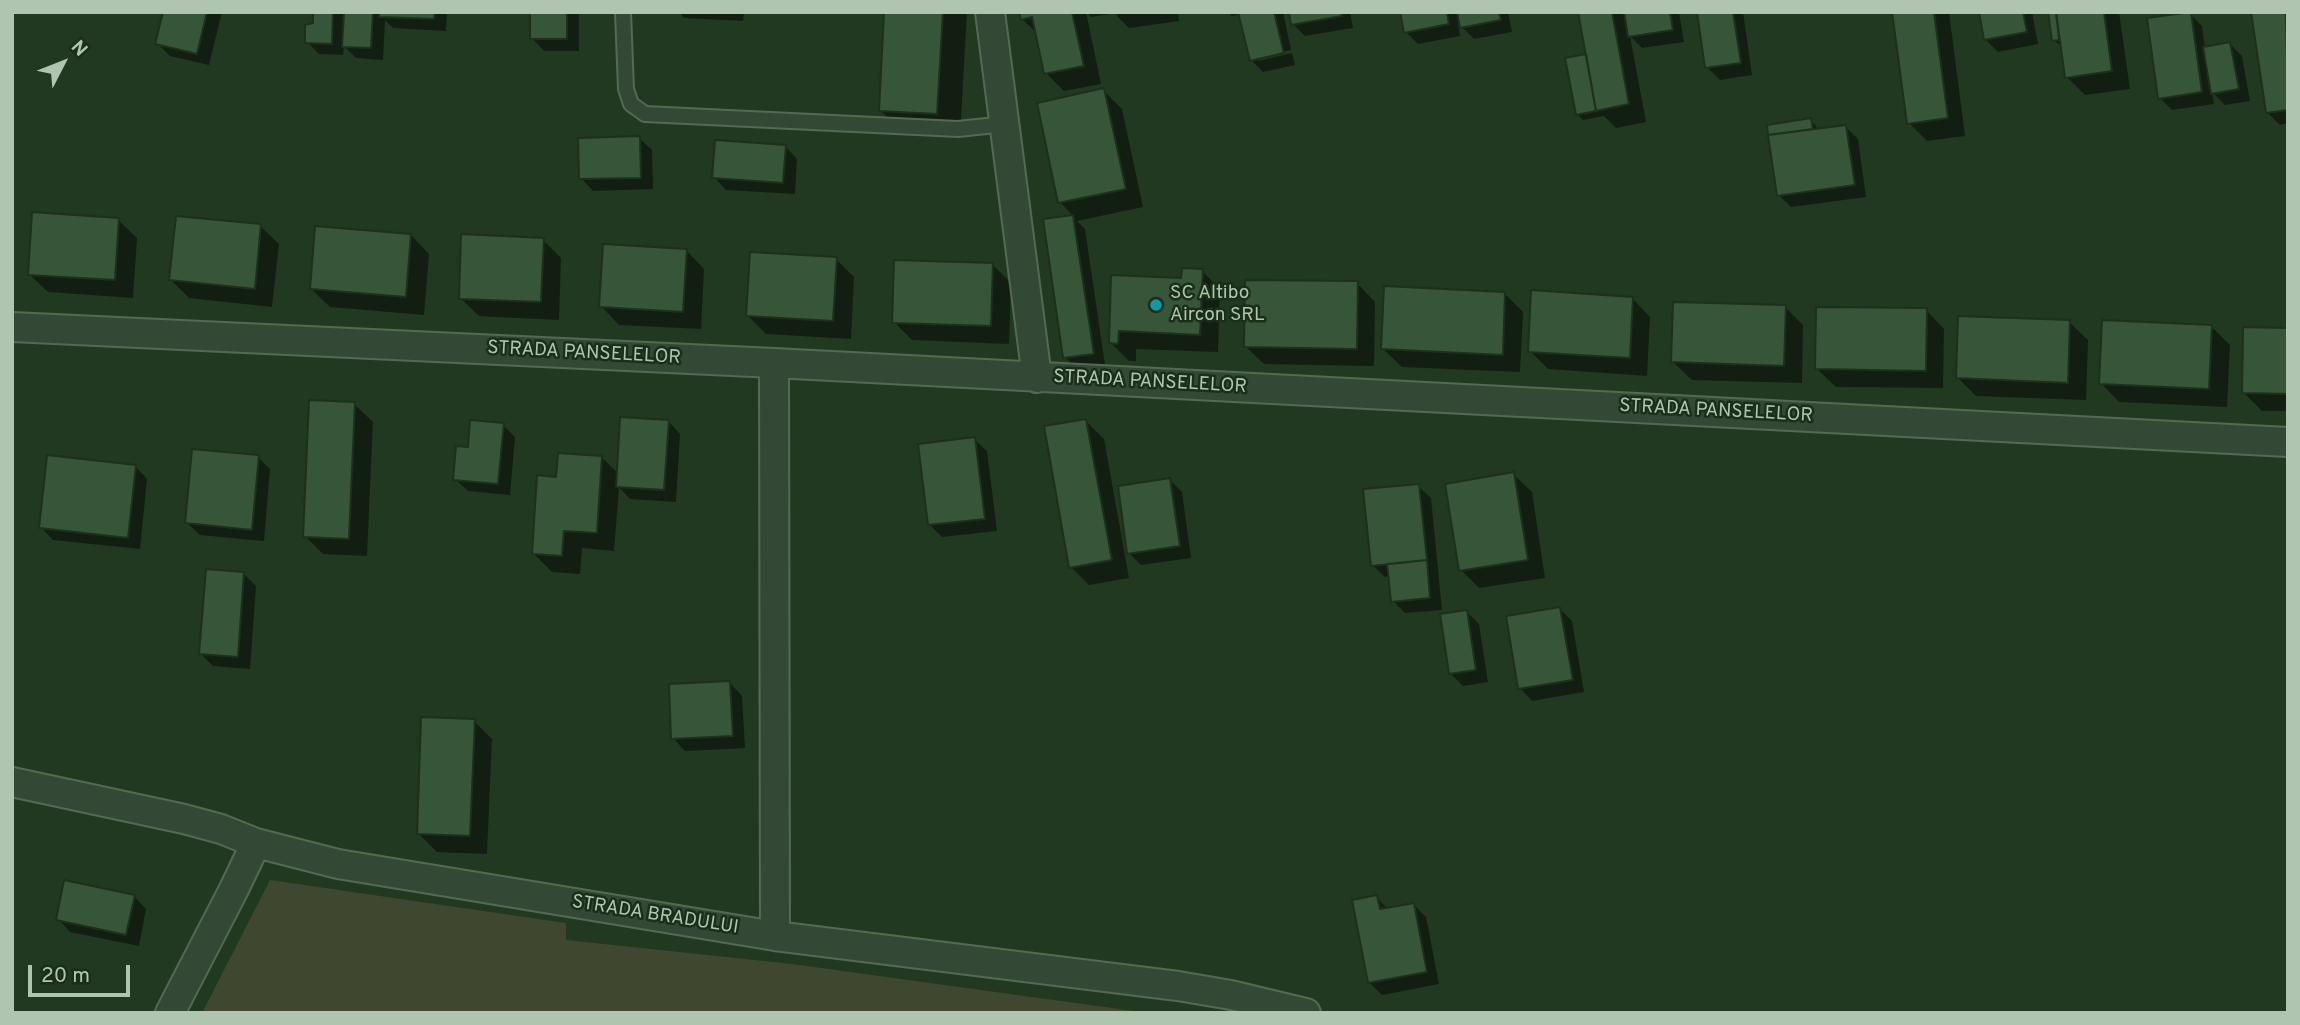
<!DOCTYPE html>
<html>
<head>
<meta charset="utf-8">
<style>
	body { margin:0 }
	#map { position:relative; width:2300px; height:1025px; overflow:hidden; background:#213921; font-family:Overpass,sans-serif }
	canvas { display:block }
	.frame { position:absolute; inset:0; border:14px solid #afc5b0; pointer-events:none }
	.north { position:absolute; left:28px; top:28px; width:70px; height:70px; -webkit-text-stroke:5px #1a2e1a; paint-order:stroke; rotate:48deg; font-size:19px; font-weight:700; line-height:28px; text-align:center; color:#afc5b0 }
	.north::after { content:''; display:block; margin:auto; width:24px; height:32px; background:#afc5b0; clip-path:polygon(50% 0,100% 100%,50% 72%,0 100%) }
	.scale { position:absolute; left:28px; top:965px; width:102px; height:32px; box-sizing:border-box; border:4px solid #afc5b0; border-top:0; padding-left:9px; font-size:21px; line-height:24px; white-space:nowrap; color:#afc5b0; -webkit-text-stroke:5px #1a2e1a; paint-order:stroke }
</style>
</head>
<body>
<div id="map">
<canvas width="2300" height="1025"></canvas>
<div class="frame"></div>
<div class="north">N</div>
<div class="scale">20 m</div>
</div>
<script>
const context = document.querySelector('canvas').getContext('2d');
context.lineJoin = 'round';
function fill(path, color) {
  context.fillStyle = color;
  context.fill(path, 'evenodd');
}
function stroke(path, color, width, dash) {
  context.strokeStyle = color;
  context.lineWidth = width;
  context.lineCap = dash ? 'butt' : 'round';
  context.setLineDash(dash || []);
  context.stroke(path);
}
function write(font, color, halo, rows, align = 'center') {
  context.font = font + ' Overpass,sans-serif';
  context.lineWidth = 5;
  context.setLineDash([]);
  context.textBaseline = 'middle';
  context.strokeStyle = halo;
  context.fillStyle = color;
  for (const [text, x, y, turn = 0] of rows) {
    context.save();
    context.translate(x, y);
    context.rotate((+turn || 0) * Math.PI / 180);
    context.textAlign = isNaN(turn) ? turn : align;
    if (halo) context.strokeText(text, 0, 0);
    context.fillText(text, 0, 0);
    context.restore();
  }
}
fill(new Path2D(`
	M270,880L566,923V940L792,964L1148,1013H202Z`), '#3f482e');
fill(new Path2D(`
	M165,12H222L209,65L170,56L157,43Z
	M315,12H447L446,31L393,28L385,20L383,60L356,58L344,46L343,55L319,54L307,42L315,24Z
	M532,12H579V51H544L532,38Z
	M679,12H744L743,21L684,18Z
	M886,12H967L960,137L904,134L880,110Z
	M1021,12H1086L1101,84L1064,91L1046,73L1038,34L1022,19Z
	M1086,12H1109L1110,14L1091,17Z
	M1116,12H1178L1179,21L1129,28L1117,16Z
	M1228,12H1283L1291,50L1258,57V61L1292,53L1295,65L1263,72L1251,60L1241,14L1232,16Z
	M1291,12H1350L1353,28L1305,36L1293,24Z
	M1402,12H1508L1512,32L1474,39L1458,23L1460,36L1418,44L1406,32Z
	M1580,12H1679L1684,42L1642,48L1630,36L1646,122L1616,128L1604,116L1583,120L1577,114L1588,56Z
	M1699,12H1743L1752,75L1720,80L1707,67Z
	M1894,12H1949L1965,136L1927,141L1909,123Z
	M1981,12H2032L2038,44L1998,52L1985,39Z
	M2049,12H2119L2130,89L2085,95L2067,77L2062,46L2053,40Z
	M2253,12H2288V123L2280,125L2267,112Z
	M2190,14L2202,26L2205,48L2230,44L2242,56L2250,101L2225,105L2212,92L2214,104L2172,110L2160,98Z
	M1103,90L1122,109L1143,207L1077,221L1085,229L1105,365L1077,369L1065,357L1045,221L1074,217L1060,202Z
	M1810,120L1816,126L1817,130L1846,127L1858,139L1866,197L1791,207L1779,195L1769,126Z
	M639,138L652,150L653,189L593,191L581,178Z
	M785,146L797,159L795,194L726,190L714,177Z
	M118,220L137,238L133,298L48,292L29,274Z
	M260,226L279,244L272,307L189,298L171,280Z
	M411,235L429,254L424,315L330,307L311,289Z
	M543,240L561,258L559,320L479,316L460,298Z
	M686,250L704,269L701,329L619,325L601,306Z
	M836,259L854,277L851,339L766,334L748,316Z
	M993,265L1011,283L1009,344L912,340L894,322Z
	M1202,271L1220,289L1218,352L1136,349V361H1129L1111,343L1113,277L1182,280Z
	M1357,283L1375,302L1374,366L1264,364L1245,346Z
	M1505,294L1523,312L1520,372L1402,367L1383,349Z
	M1632,298L1650,317L1647,376L1548,369L1530,351Z
	M1785,307L1803,325L1802,383L1692,380L1673,362Z
	M1926,310L1944,329L1943,388L1836,387L1817,369Z
	M2069,322L2088,340L2086,400L1976,396L1958,378Z
	M2212,327L2230,345L2227,407L2119,402L2101,383Z
	M2288,329V411H2262L2243,392Z
	M354,404L373,422L367,556L323,554L305,536Z
	M668,421L680,434L676,502L630,499L619,487L614,551L582,548L580,574L552,572L534,554L557,478L601,457L619,474Z
	M1086,421L1104,439L1129,578L1089,585L1071,567Z
	M503,425L515,437L510,495L468,491L455,479Z
	M974,439L987,451L997,531L942,537L930,525Z
	M258,457L270,469L264,541L200,535L187,523Z
	M135,466L147,479L140,549L53,540L41,527Z
	M1513,474L1532,492L1545,578L1479,588L1461,570Z
	M1170,480L1182,492L1191,558L1141,565L1129,553Z
	M1418,486L1431,498L1442,610L1405,613L1393,601L1390,576L1385,577L1372,565Z
	M244,574L256,586L250,669L213,666L201,654Z
	M1559,608L1572,621L1584,692L1532,701L1520,688Z
	M1467,612L1479,624L1488,682L1463,686L1450,673Z
	M730,683L742,696L745,748L685,751L673,738Z
	M474,721L492,739L487,854L437,852L419,834Z
	M134,896L146,909L139,946L70,932L58,919Z
	M1376,897L1389,910L1414,905L1426,917L1439,984L1382,995L1369,982Z`), '#0007');
const building = new Path2D(`
	M163,12H207L197,54L155,44Z
	M313,12H333L332,44L305,43V25L313,23Z
	M344,12H373L371,48L342,47Z
	M379,12H435L434,19L379,17Z
	M530,12H567V39H530Z
	M884,12H943L937,114L879,111Z
	M1019,12H1072L1084,66L1044,74L1032,17L1021,20Z
	M1238,12H1274L1284,53L1250,61Z
	M1289,12H1341L1342,16L1291,25Z
	M1400,12H1447L1449,24L1404,33Z
	M1457,12H1499L1501,20L1460,28Z
	M1578,12H1612L1629,104L1596,111Z
	M1624,12H1670L1673,30L1628,37Z
	M1697,12H1733L1741,63L1705,68Z
	M1892,12H1934L1948,118L1907,124Z
	M1979,12H2023L2027,32L1984,40Z
	M2048,12H2056L2059,40L2052,41Z
	M2056,12H2104L2112,71L2065,78Z
	M2191,12L2202,92L2158,99L2147,18Z
	M2251,12H2286L2288,110L2266,113Z
	M2230,42L2239,89L2211,94L2203,47Z
	M1586,54L1596,111L1576,115L1565,58Z
	M1104,88L1126,189L1058,203L1037,103Z
	M1811,118L1813,129L1768,135L1767,125Z
	M1846,125L1855,185L1777,196L1768,135Z
	M640,136L641,178L579,179L578,138Z
	M715,140L786,145L783,183L712,178Z
	M32,212L119,218L115,280L28,275Z
	M1073,215L1094,354L1063,358L1043,219Z
	M176,216L261,224L255,289L169,280Z
	M315,226L411,234L406,297L310,289Z
	M461,234L544,238L541,302L459,299Z
	M603,244L687,249L683,312L599,307Z
	M750,252L837,257L833,321L746,316Z
	M894,260L993,263L991,326L892,323Z
	M1182,268L1203,269L1200,335L1119,331L1118,344L1109,343L1111,275L1181,278Z
	M1245,280L1358,281L1357,349L1244,347Z
	M1384,286L1505,292L1503,355L1381,349Z
	M1531,290L1633,297L1630,358L1528,352Z
	M1673,302L1786,305L1784,366L1671,362Z
	M1816,307L1927,308L1926,371L1815,369Z
	M1958,316L2070,320L2068,383L1956,378Z
	M2102,320L2212,325L2209,389L2099,384Z
	M2243,327L2288,328V394L2242,393Z
	M309,400L355,402L349,539L303,537Z
	M620,417L669,420L664,490L616,487Z
	M1086,419L1112,560L1069,568L1044,426Z
	M470,420L504,423L498,484L453,480L456,446L468,447Z
	M975,437L985,519L928,525L918,444Z
	M192,449L259,455L252,530L185,523Z
	M558,453L602,456L597,533L564,531L562,556L532,554L537,475L556,477Z
	M47,455L136,465L128,538L39,528Z
	M1514,472L1528,560L1459,571L1445,484Z
	M1170,478L1180,546L1127,554L1118,486Z
	M1419,484L1427,560L1371,566L1363,489Z
	M1427,560L1430,598L1391,602L1387,564Z
	M206,569L244,572L238,657L199,654Z
	M1560,607L1573,680L1518,689L1506,616Z
	M1467,610L1476,670L1449,674L1440,614Z
	M730,681L733,736L671,739L669,684Z
	M421,717L475,719L470,836L417,834Z
	M64,880L135,895L126,935L56,920Z
	M1377,895L1380,909L1414,903L1427,972L1368,983L1352,900Z`);
fill(building, '#375538');
stroke(building, '#1c301c', 2);
const lane = new Path2D(`
	M623,12L626,89L631,104L645,114L958,129L1005,124`);
const street = new Path2D(`
	M990,12L1037,378
	M12,327L774,363L2288,442
	M774,363L775,936
	M12,782L184,819L221,829L256,843L338,864L775,936L1178,986L1231,995L1306,1013
	M170,1013L234,889L256,843`);
stroke(lane, '#546a55', 18);
stroke(street, '#546a55', 32);
stroke(lane, '#344935', 14);
stroke(street, '#344935', 28);
for (const [x, y, r, color] of [
	[1156,305,7,"#0f9aa8"]
]) {
  const dot = new Path2D();
  dot.arc(x, y, r, 0, 2 * Math.PI);
  context.fillStyle = color;
  context.fill(dot);
  stroke(dot, '#1a2e1a', 2.5);
}
write('19px', '#afc5b0', '#1a2e1a', [
	["SC Altibo",1170,294],
	["Aircon SRL",1170,316]
], 'left');
write('19px', '#afc5b0', '#1a2e1a', [
	["STRADA PANSELELOR",584,354,3],
	["STRADA PANSELELOR",1150,383,3],
	["STRADA PANSELELOR",1716,412,3],
	["STRADA BRADULUI",655,916,9]
]);
</script>
</body>
</html>
